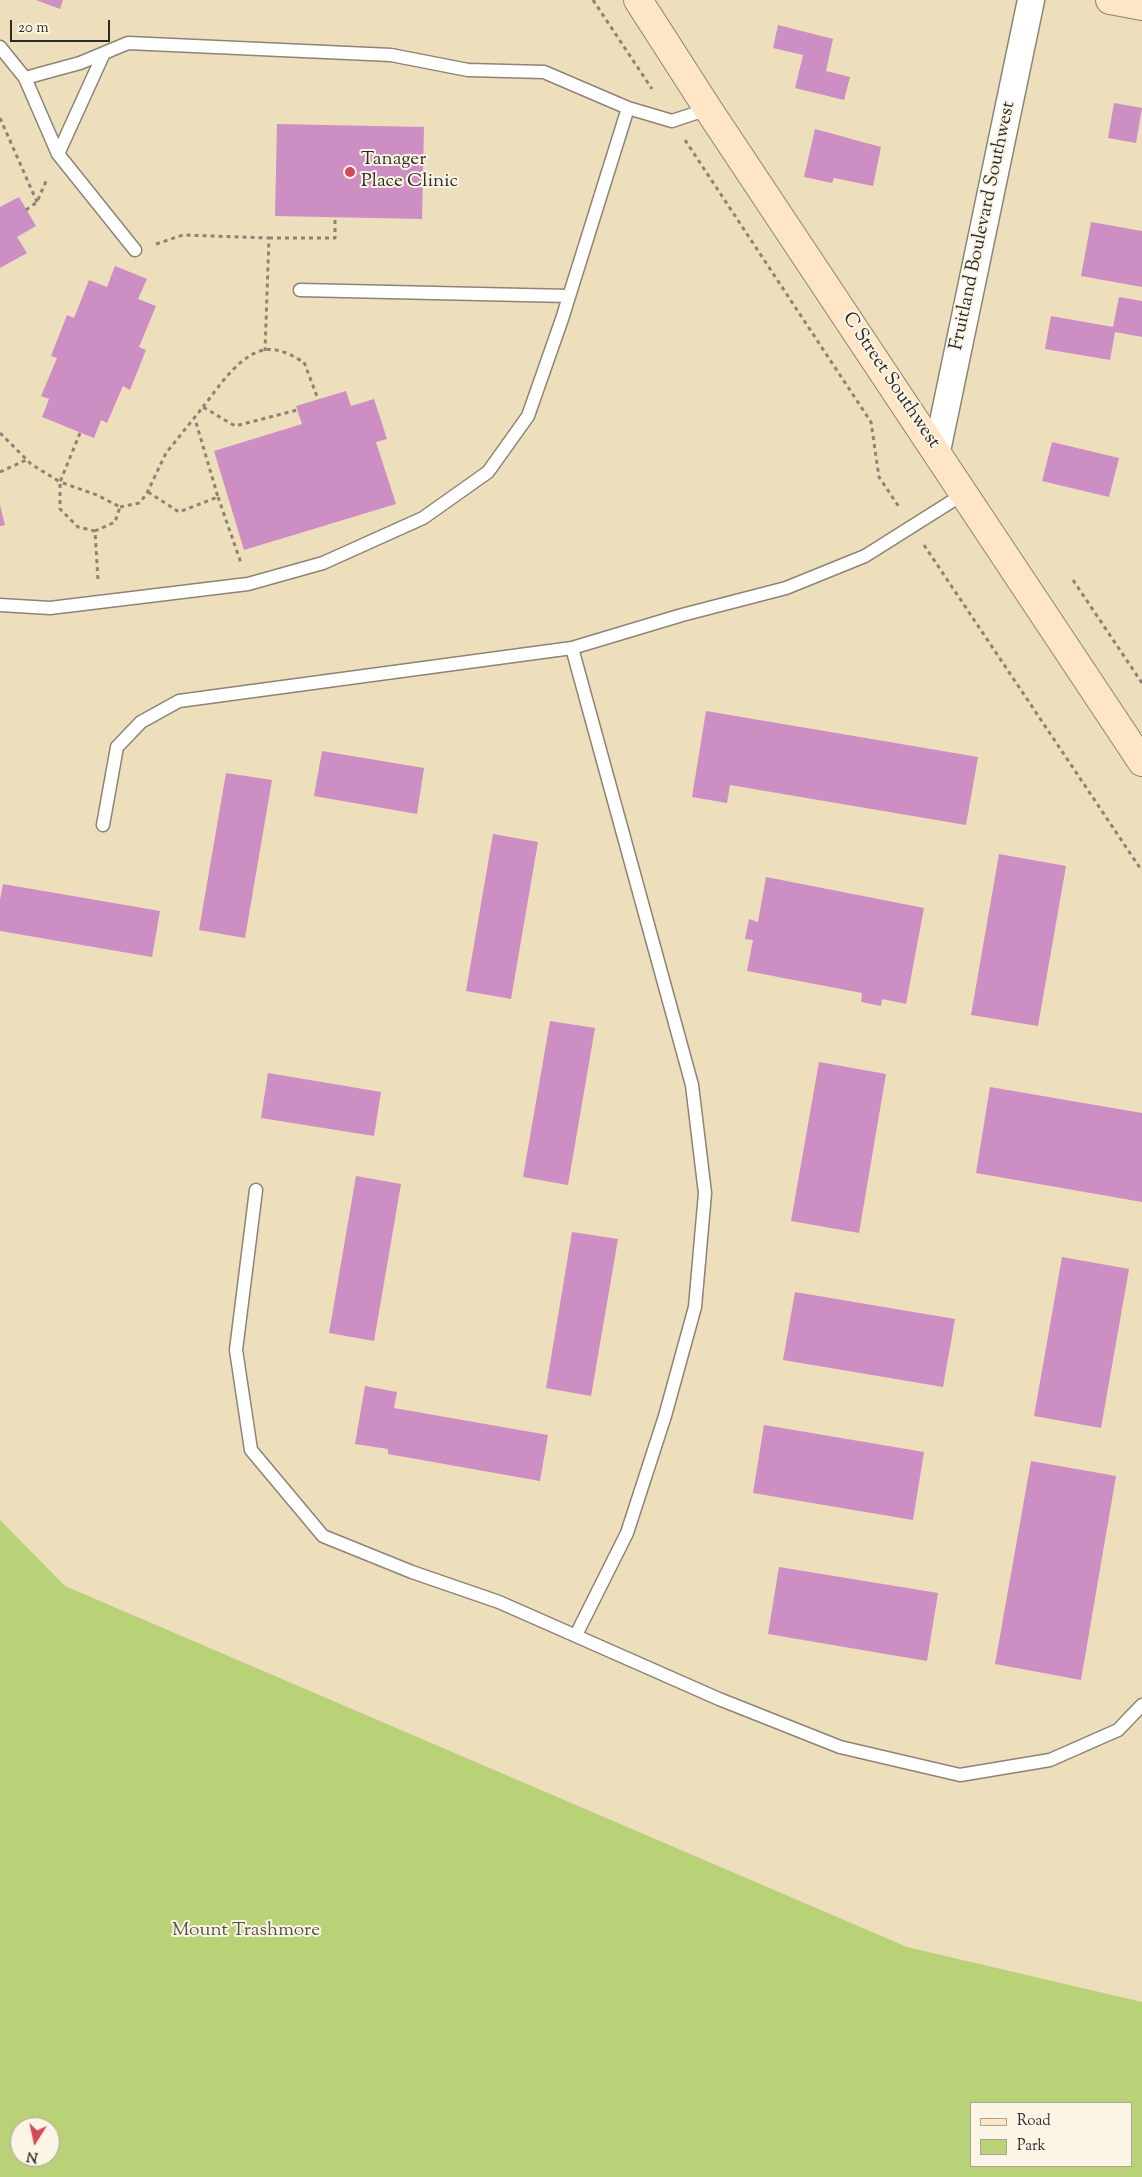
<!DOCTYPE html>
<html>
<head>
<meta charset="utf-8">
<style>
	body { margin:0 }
	#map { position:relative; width:1142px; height:2177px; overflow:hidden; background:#eddebc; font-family:"Sorts Mill Goudy",serif }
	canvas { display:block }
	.legend { position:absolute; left:970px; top:2102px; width:162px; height:65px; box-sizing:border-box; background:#fcf5e5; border:1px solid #a8a49b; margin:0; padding:6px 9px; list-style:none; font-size:15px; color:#2b2b2b }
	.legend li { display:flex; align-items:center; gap:10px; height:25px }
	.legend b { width:25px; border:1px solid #a8a49b }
	.north { position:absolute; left:10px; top:2117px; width:50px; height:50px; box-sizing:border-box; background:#fcf5e5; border:1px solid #a8a49b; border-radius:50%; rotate:190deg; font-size:14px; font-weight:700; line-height:20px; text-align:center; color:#2b2b2b }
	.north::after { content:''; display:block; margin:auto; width:18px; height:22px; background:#d1495b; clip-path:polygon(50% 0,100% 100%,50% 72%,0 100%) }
	.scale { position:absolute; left:10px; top:20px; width:100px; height:22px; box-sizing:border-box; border:2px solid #2b2b2b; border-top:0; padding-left:6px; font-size:15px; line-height:18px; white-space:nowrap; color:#2b2b2b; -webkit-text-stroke:4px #fcf5e5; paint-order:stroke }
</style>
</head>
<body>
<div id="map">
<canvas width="1142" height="2177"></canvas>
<ul class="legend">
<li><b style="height:6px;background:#fde5c5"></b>Road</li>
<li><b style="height:14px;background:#bad277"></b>Park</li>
</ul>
<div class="north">N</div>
<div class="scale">20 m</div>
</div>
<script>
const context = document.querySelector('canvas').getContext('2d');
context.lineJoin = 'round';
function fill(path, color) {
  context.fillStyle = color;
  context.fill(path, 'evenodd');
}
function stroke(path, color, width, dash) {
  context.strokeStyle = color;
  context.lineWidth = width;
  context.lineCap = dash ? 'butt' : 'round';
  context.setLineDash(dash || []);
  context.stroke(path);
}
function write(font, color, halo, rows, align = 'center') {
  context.font = font + ' "Sorts Mill Goudy",serif';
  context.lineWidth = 4;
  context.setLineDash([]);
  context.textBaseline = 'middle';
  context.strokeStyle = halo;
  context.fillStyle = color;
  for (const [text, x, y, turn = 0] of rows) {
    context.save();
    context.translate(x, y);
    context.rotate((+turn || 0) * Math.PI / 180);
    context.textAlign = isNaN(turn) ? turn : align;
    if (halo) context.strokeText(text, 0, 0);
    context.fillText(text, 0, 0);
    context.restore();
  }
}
fill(new Path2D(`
	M0,1520L65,1586L907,1947L1142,2002V2177H0ZM971,2103H1131V2166H971ZM20,2127H50V2157H20Z`), '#bad277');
fill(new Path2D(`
	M36,0H63L60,9Z
	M778,25L833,39L826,71L850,77L844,100L795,88L803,55L773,48Z
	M1114,103L1142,108L1136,143L1108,138Z
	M277,124L424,127L422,219L275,216Z
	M815,129L881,147L873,186L834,178L832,183L804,177Z
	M19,197L36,226L17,237L27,253L0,268V207Z
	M1091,222L1142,231V287L1081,276Z
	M115,266L147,279L138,299L156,306L139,347L146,350L130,390L123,386L107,423L101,420L94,438L42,417L49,399L41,396L57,358L51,356L67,315L74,318L89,280L107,287Z
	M1119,297L1142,301V337L1115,332L1110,360L1045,349L1051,316L1113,327Z
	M346,391L351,406L374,399L387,439L376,442L396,504L244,550L214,451L302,424L296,406Z
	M1052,442L1119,458L1109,497L1042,481Z
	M0,505L5,525L0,526Z
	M706,711L978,757L966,825L730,785L727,803L692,797Z
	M322,751L424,768L417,814L314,796Z
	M226,773L272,780L245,938L199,930Z
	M493,834L538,842L511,999L466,991Z
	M999,854L1066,866L1038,1026L971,1015Z
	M766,877L924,908L906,1004L882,999L881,1006L861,1002L862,993L747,971L753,940L745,939L749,919L758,922Z
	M3,884L160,911L152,957L0,931V900Z
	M550,1021L595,1028L568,1185L523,1177Z
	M819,1062L886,1074L859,1233L791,1221Z
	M268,1073L381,1092L374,1136L261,1118Z
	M990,1087L1142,1113V1202L976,1173Z
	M356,1176L401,1184L374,1341L329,1333Z
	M572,1232L618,1239L591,1396L546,1388Z
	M1062,1257L1129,1269L1101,1428L1034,1416Z
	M795,1292L955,1319L943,1387L783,1360Z
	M365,1386L397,1392L394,1408L548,1435L540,1481L388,1454V1449L355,1444Z
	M764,1425L924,1452L913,1520L753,1493Z
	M1031,1461L1116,1476L1081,1680L995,1664Z
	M779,1567L938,1593L927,1661L768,1634Z`), '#cd8ec4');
const lane = new Path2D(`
	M0,47L25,78L80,63L128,43L391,55L468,70L544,72L628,108
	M104,53L58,154L135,250
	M25,78L58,154
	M300,290L569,296
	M0,605L50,608L248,584L323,563L423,518L488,472L528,416L562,319L628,108L672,121L708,109
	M572,648L692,1085L705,1193L695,1307L665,1416L627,1533L576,1635
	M103,825L117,747L141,722L179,701L572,648L682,615L786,588L865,556L965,493
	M256,1190L236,1350L251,1450L323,1536L412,1572L499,1602L719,1699L840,1747L960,1775L1050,1760L1118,1730L1142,1705`);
const street = new Path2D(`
	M937,451L1031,0`);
const secondary = new Path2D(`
	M638,0L708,109L1142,762
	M1110,0L1142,6`);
stroke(lane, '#8c8474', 15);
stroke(street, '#8c8474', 29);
stroke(secondary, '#8c8474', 30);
stroke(new Path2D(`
	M593,0L652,89
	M0,118L37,202
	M685,140L871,422L879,477L899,507
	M26,210L37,202L47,179
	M269,238H335V217
	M156,244L183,235L269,238L265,351
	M203,407C219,387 245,344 276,350C285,351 296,358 304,362L318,399
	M0,433L31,464L60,482V509L78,527L95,531L98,580
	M80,433L60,482L97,495L120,507L115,522L95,531
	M0,472L26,460
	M148,492L179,512L218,497L195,419
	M218,497L241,563
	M120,507L139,503L146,495L166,453L203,407L235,426L297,410
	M924,545L1142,871
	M1073,580L1142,683`), '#8c8474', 3, [4, 4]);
stroke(lane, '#fff', 12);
stroke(street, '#fff', 26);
stroke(secondary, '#fde5c5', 28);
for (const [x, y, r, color] of [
	[350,172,6,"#d1495b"]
]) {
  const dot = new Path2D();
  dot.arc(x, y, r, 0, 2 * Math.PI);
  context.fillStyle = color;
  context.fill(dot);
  stroke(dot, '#fcf5e5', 2);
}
write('19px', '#2b2b2b', '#fcf5e5', [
	["Tanager",361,161],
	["Place Clinic",361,183]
], 'left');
write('19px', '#2b2b2b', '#fcf5e5', [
	["Fruitland Boulevard Southwest",984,226,-78],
	["C Street Southwest",890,381,56]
]);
write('19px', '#4f553e', '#fcf5e5', [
	["Mount Trashmore",246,1932]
]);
</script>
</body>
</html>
